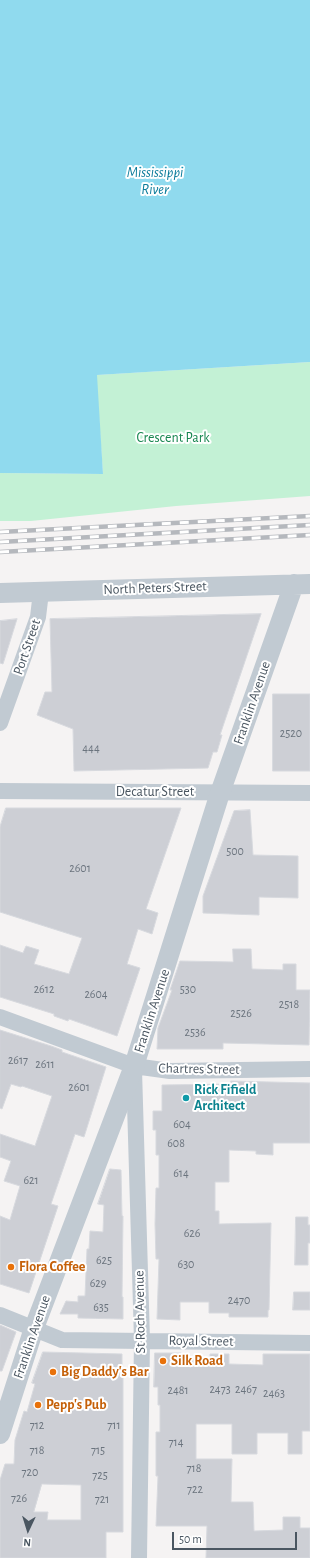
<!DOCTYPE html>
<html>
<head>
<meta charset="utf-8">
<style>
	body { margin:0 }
	#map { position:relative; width:310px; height:1558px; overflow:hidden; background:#f5f3f3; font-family:"Alegreya Sans",sans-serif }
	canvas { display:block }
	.north { position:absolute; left:8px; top:1510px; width:40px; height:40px; -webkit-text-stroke:3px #fff; paint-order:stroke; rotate:184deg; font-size:11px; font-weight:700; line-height:16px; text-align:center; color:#4a5661 }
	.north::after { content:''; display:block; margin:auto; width:14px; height:18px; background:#4a5661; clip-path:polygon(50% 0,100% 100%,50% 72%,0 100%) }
	.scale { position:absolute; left:172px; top:1532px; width:125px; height:18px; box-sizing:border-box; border:2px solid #4a5661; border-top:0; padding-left:5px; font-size:12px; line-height:14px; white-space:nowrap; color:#4a5661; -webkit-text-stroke:3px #fff; paint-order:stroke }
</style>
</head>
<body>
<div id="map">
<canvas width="310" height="1558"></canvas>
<div class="north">N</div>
<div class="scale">50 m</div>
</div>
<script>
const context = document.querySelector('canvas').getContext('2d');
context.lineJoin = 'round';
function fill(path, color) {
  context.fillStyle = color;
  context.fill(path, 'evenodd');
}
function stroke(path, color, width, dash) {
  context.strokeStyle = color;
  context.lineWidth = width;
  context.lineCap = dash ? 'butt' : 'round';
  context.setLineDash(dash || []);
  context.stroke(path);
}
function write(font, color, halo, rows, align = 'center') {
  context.font = font + ' "Alegreya Sans",sans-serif';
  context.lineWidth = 4;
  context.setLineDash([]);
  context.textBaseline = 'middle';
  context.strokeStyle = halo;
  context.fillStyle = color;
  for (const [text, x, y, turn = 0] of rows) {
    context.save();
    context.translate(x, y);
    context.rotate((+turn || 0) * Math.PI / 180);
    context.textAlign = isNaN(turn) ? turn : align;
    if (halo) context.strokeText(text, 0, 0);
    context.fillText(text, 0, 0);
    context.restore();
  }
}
fill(new Path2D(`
	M310,362V496L176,506L31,521H0V473L103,474L96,375Z`), '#c3f1d5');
fill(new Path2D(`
	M0,0H310V362L97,375L103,474L0,473Z`), '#90daee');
const building = new Path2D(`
	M261,614L220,735H222L217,752H213L208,768L74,771L73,729L37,715L45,692H52L50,619Z
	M17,619L3,664L0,663V621Z
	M273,694H310V771H273Z
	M6,808H181L146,909L158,913L152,934L138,929L127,964L140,968L117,1036L69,1019L68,1021L54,1016V1014L0,997V945L23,953L26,946L39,950L34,964L69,974L82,938L0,912V827Z
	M250,810L253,855L298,856V898L259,897V915L203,913V896L234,811Z
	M233,949H251L252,969L283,970V964H296V990H310L309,1045L223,1043V1049H157L158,1028L172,990H170L180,961L233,962Z
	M0,1030L51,1046L62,1050V1052L106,1067L84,1137L75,1134L51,1204L58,1206L29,1293L0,1284V1216L10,1220L20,1186L4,1181L11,1161L0,1157V1134L35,1146L52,1096L22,1086L21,1087L11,1084L2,1109L0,1108Z
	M231,1081L310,1083V1143H273V1155L256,1154V1151L229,1150V1182H215V1211H219V1224L271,1223L269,1310H268V1317H229V1313H209V1302H180V1320L157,1319L159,1259H156L155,1224L156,1188H159V1155H156V1130H153V1111H162V1085L231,1084Z
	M110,1169L121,1170L122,1216H123L122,1297H123V1319L78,1318V1314H60L66,1301L78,1302V1296H85L87,1249H89L90,1231L103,1232L104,1205L98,1204Z
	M296,1217H308V1225H310V1243H308V1265H295Z
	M294,1292H310V1310H293Z
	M0,1325L16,1332L2,1371H0Z
	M43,1352L122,1354V1372H123V1532H106V1558H0V1480L5,1464H14L15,1440L24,1411L27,1412L35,1384L32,1383ZM42,1484L81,1485V1520H47L48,1512H34Z
	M155,1353H181V1357L210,1358V1354H229V1364L263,1365V1354H310V1431H302V1454H288V1433H257V1454H232V1424H196V1459H232L231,1502H253L254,1531L283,1530V1517H300V1528H310V1558H206L207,1526H156L158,1476H156V1432H160V1405H158V1387H154Z`);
fill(building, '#cdcfd5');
stroke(building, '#d7d9de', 1);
stroke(new Path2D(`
	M0,723L38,617L41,592
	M0,791L310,793
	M0,1017L134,1066L170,1071L310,1069
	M134,1070L142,1340L139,1558
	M0,1315L62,1340L310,1343`), '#c1cad2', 16);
stroke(new Path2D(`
	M0,593L310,584
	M0,1434L34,1328L134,1066L220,793L294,584`), '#c1cad2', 20);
const rail = new Path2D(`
	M0,532L310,516
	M0,542L310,525
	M0,552L310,535`);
stroke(rail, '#b5b8bd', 4.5);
stroke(rail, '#fff', 3, [9]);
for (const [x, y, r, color] of [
	[186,1098,4,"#0f9aa8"],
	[11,1267,4,"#e8710a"],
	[163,1361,4,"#e8710a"],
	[53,1372,4,"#e8710a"],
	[38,1405,4,"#e8710a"]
]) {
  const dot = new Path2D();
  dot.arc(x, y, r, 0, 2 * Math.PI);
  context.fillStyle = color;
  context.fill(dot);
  stroke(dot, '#fff', 1.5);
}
write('12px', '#6b747e', null, [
	["2520",291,733],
	["444",91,748],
	["500",235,851],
	["2601",80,868],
	["2612",44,989],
	["530",188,989],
	["2604",96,994],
	["2518",289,1004],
	["2526",241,1013],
	["2536",195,1032],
	["2617",18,1060],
	["2611",45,1064],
	["2601",79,1087],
	["604",182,1124],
	["608",176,1143],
	["614",181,1173],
	["621",31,1180],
	["626",192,1233],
	["625",104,1260],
	["630",186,1264],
	["629",98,1283],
	["2470",239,1300],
	["635",101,1307],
	["2473",220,1389],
	["2467",246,1389],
	["2481",178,1390],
	["2463",274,1393],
	["712",37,1425],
	["711",114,1425],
	["714",176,1442],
	["718",37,1450],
	["715",98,1450],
	["718",194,1468],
	["720",30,1472],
	["725",100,1475],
	["722",195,1489],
	["726",19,1498],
	["721",102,1499]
]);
write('14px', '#17864f', '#fff', [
	["Crescent Park",173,438]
]);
write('14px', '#4a5661', '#fff', [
	["North Peters Street",155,588,-2],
	["Port Street",27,647,-71],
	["Franklin Avenue",252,703,-71],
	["Decatur Street",155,792],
	["Franklin Avenue",152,1011,-72],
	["Chartres Street",199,1069,1],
	["St Roch Avenue",140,1312,-91],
	["Franklin Avenue",32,1337,-71],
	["Royal Street",201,1341,1]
]);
write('bold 14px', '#0d838f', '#fff', [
	["Rick Fifield",194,1090],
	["Architect",194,1106]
], 'left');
write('bold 14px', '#c56008', '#fff', [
	["Flora Coffee",19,1267],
	["Silk Road",171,1361],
	["Big Daddy's Bar",61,1372],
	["Pepp's Pub",46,1405]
], 'left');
write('italic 15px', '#0c7c9b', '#fff', [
	["Mississippi",155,172],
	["River",155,189]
]);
</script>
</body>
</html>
